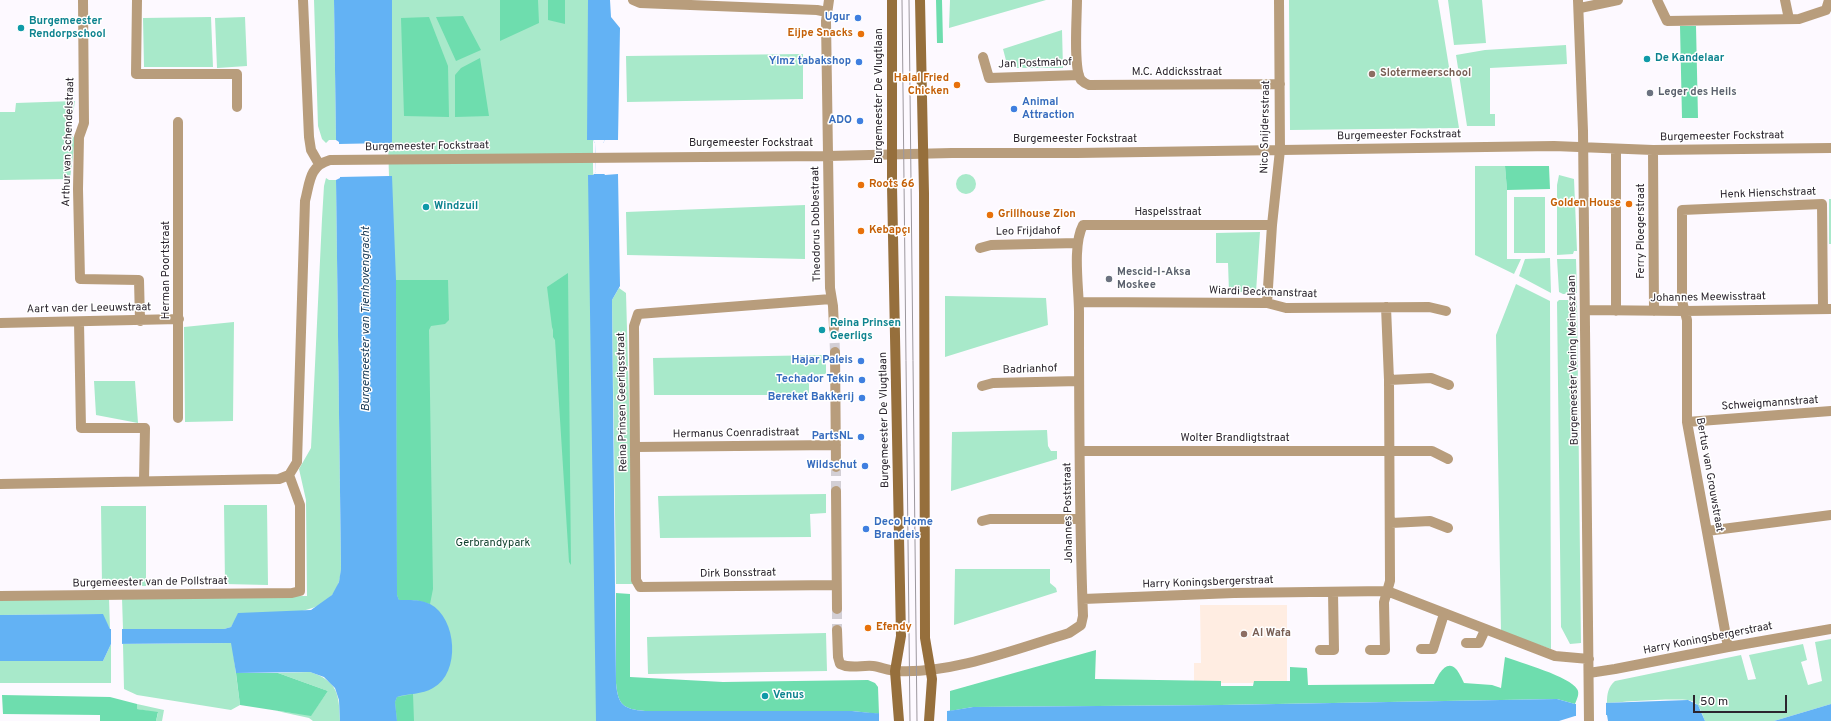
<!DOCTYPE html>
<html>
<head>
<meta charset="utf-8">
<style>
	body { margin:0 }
	#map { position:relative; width:1831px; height:721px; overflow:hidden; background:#fdf9ff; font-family:Overpass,sans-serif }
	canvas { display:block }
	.scale { position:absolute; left:1693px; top:695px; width:94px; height:18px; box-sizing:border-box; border:2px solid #2b252e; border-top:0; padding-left:5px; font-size:12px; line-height:14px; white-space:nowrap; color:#2b252e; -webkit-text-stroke:3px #fff; paint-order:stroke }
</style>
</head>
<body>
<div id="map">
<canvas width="1831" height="721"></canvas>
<div class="scale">50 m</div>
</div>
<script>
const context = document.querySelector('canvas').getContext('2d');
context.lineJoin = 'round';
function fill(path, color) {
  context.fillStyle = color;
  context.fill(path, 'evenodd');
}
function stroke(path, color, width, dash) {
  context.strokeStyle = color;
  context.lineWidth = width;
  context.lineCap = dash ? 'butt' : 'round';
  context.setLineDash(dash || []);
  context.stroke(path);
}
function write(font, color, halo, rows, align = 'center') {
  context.font = font + ' Overpass,sans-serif';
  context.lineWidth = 3;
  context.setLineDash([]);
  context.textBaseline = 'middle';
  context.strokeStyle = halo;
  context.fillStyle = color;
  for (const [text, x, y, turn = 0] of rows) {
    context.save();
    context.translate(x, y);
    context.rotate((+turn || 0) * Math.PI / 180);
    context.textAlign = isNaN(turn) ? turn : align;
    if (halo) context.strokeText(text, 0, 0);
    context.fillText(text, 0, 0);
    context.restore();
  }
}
fill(new Path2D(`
	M1200,605H1287V683H1194V663H1201Z`), '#ffede2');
fill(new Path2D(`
	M314,0H334L336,140H329L326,143L322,139L318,126Z
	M381,0H593V168L599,410L600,721H393Z
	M950,0H1046L949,28Z
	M1289,0H1438L1459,128L1290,130Z
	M1448,0H1482L1486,43L1454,45Z
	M211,17L213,67H144L143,18Z
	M245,17L247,66L217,68L215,18Z
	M1062,30L1063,68H1008L1003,49Z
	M1566,45L1567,64L1490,68V114H1495V126H1467L1456,55L1485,50Z
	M803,54V99L627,102L626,56Z
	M75,101L70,133L75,139L70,179L0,180V112H15L16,103Z
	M1475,166H1505L1507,190V259H1521L1514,274L1475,255Z
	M956 184a10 10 0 1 1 20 0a10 10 0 1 1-20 0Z
	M1559,175L1574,179L1577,251H1574L1573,254L1557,255V185Z
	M326,178L329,180H336L341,569C339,606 311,610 280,615C265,618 249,620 234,622L231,627L224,629H123L122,598L307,596L306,500L299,469L311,448L322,219L324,186Z
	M1514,197H1545V253H1514Z
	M1829,199H1831V244H1829Z
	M805,205V259L627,255L626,212Z
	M1260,232L1256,292H1229L1228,263H1216V233Z
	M1550,258L1551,293L1519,276L1525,259Z
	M1557,259H1576L1577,293L1563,294L1559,292Z
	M1516,284L1550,301L1551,649L1501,632L1496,335Z
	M619,288L626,293L634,584H616L612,300Z
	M945,296L1046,298L1048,325L945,357Z
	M1559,300H1577L1581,643L1570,644L1561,627L1557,302Z
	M234,322L233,421L185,422L184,327Z
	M826,355V374L809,375V395H654L653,358Z
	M94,381H135L138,423L96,415Z
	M1047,430L1048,446L1051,451H1057V459L951,491L952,432Z
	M826,494V513L810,514L811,537L660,538L658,496Z
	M224,505H267L268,585L225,584Z
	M101,506H146V586H102Z
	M955,569H1050V583L1056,588L1057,592L954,625Z
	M109,598L110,629L102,614L0,615V599Z
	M826,633L827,671L648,674L647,637Z
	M1831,639V704L1774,721H1705C1702,714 1700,704 1692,701C1683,697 1620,702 1607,703C1607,694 1608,687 1615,681L1741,655L1748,680L1756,679L1749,655L1803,644L1807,660L1801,662L1808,685L1822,681L1815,642Z
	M232,643L240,705L231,710L137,695L124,689L123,644Z
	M111,644V683H0V661H103Z
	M310,672C338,681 339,694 340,721H313L309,718L277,711L311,715L328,691L278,673Z
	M137,704L164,710L162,721H156L158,713L137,709Z`), '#a8e9ca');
fill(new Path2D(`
	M500,0H538L539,23L500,41Z
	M548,0H565V24L548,20Z
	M936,0H942L943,43H937Z
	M463,16L481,50L456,61L436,17Z
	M429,17L448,66L449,117L404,116L401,18Z
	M1680,26H1696L1698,118H1682Z
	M480,58L489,116L455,117V75L461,68Z
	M1505,166H1549L1550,189L1507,190Z
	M568,273L571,565L569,562L555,340L553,337V330L552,327L547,287Z
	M396,280H448L449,320L445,324L431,326L429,330L433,589L430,604L416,600H399L397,595Z
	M616,593L630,594V677L723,682L868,680L875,683L878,687L879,714L852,711H645C623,709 618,705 616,683Z
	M1096,650L1095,679L1221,681V686H1253L1254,681H1290V667L1307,668L1308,685L1434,684C1437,677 1446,658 1456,669C1459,672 1462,679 1464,683L1492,685L1501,688L1505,657C1519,662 1571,677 1577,689C1580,693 1577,699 1575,704L1557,699L1221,705L973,707L950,711V691Z
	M236,673H278L328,691L311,716L240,705Z
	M413,694L414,721H397L395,702L397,697Z
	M2,695L110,697L137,704V709L158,712L156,721H100V715L3,714Z`), '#6eddae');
fill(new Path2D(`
	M334,0H392V143H388V176H392L396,280L397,595L399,600C410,600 420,599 430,604C457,618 461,673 433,688C422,695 408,693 397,697L395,702L397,721H340L339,700L335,688L324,677L310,672L236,673L231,643L111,644L103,661H0V615L103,614L110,629H224L231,627L238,613L311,610L332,595L339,582L341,569L336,180L340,178L339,142L336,140Z
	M588,0H610L611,17L620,28L618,140H605L603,143V172L605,175L618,174L620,286L612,300L616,683C618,705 623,709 645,711H852C892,716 933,715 973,707L1221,705L1557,699L1575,704L1688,700L1698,705L1705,721H1608L1607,715L1575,716L1559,721H596L588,175H593L596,172L595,143L593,140H587Z
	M1831,704V721H1774Z`), '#63b2f4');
fill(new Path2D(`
	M593,140H605L603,143V171L606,174H593L596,172L595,143Z
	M388,143L389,176L339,177V144Z
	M111,628H122V646H112L111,648Z
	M1606,701V721V717L1576,718V702Z
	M947,710V721H879V712Z`), '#fdf9ff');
stroke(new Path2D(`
	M834,328L835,352
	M836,491V467
	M837,609V630`), '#d3cfd5', 10, [10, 5]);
stroke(new Path2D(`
	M83,0L84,123L79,137L78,189L80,279L139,280L140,321
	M137,0L136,74H237V107
	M303,0L309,137L311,150L319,164
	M633,0L640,3L817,10L827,12
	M829,0L826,21L830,288L833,306L834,328
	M1077,0C1077,16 1073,69 1081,80C1083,82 1086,84 1089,85L1280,84
	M1578,0L1583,131L1589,721
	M1657,0L1667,21L1799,19L1826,10L1829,0
	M1785,0L1789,19
	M1580,8L1618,0
	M983,57L989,78L1079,75
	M178,122V418
	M1616,149V311
	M1653,150L1654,311
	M980,248L991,245L1077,243
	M831,299L638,314L634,326L636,580L640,587L836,585
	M1079,302L1267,303L1286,308L1429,307L1446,311
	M1267,303L1272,225L1280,150L1279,0
	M1585,310L1685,311L1831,309
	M79,322L81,428H145L144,481
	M0,323L179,319
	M835,352L836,467
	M1389,380L1431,378L1449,385
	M982,386L993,383L1079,381
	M1687,422L1831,411
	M636,447L836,445
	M1080,451H1432L1448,459
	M289,475L297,462L305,201C310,182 309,166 330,160L828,156L952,153H1077L1554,146L1653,150L1831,148
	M0,484L279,479L289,475
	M836,491L837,609
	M982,521L990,519H1080
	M1391,523L1430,521L1448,528
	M1707,531L1831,515
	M0,596L292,593L300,591V505L289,475
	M1083,599L1234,593L1387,591L1555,656L1589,659
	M837,630L838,657L840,664C850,669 862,665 873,666C881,667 889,671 897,671C952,674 1016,649 1069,633L1081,625L1083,616C1079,515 1079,413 1079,312C1079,288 1072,246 1083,225H1272
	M1466,643H1479L1485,630
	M1728,647L1687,422V320L1682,301V210L1822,204L1823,308
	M1421,649H1433L1444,614
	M1320,650H1334L1333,592
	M1370,650H1385L1384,602L1390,581L1389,380L1386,307
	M1589,673L1615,669L1728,647L1831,629`), '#b89d7c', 10);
stroke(new Path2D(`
	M892,0V186L901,636L895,671L899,721
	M920,0L924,193L925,638L932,679L929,721`), '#966f3c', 10);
stroke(new Path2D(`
	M902,0L910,721
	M909,0L917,721`), '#9c979e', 1);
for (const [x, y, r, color] of [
	[858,18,4,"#3f7fe0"],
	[21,28,4,"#0f9aa8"],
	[861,34,4,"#e8710a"],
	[1647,59,4,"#0f9aa8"],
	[859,62,4,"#3f7fe0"],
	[1372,74,4,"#8d6e63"],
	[957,85,4,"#e8710a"],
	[1650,93,4,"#6b7280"],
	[1014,109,4,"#3f7fe0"],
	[860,121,4,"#3f7fe0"],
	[861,185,4,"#e8710a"],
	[1629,204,4,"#e8710a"],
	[426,207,4,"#0f9aa8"],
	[990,215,4,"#e8710a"],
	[861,231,4,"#e8710a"],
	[1109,279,4,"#6b7280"],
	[822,330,4,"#0f9aa8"],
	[861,361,4,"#3f7fe0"],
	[862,380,4,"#3f7fe0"],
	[862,398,4,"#3f7fe0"],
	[861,437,4,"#3f7fe0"],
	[865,466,4,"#3f7fe0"],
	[866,529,4,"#3f7fe0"],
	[868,628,4,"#e8710a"],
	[1244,634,4,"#8d6e63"],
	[765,696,4,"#0f9aa8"]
]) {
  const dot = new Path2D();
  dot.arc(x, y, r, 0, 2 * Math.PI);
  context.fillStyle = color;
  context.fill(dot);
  stroke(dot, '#fff', 1.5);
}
write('bold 11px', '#366cbe', '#fff', [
	["Ugur",850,18],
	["Ylmz tabakshop",851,62],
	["Animal",1022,103,"left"],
	["Attraction",1022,116,"left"],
	["ADO",852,121],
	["Hajar Paleis",853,361],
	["Techador Tekin",854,380],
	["Bereket Bakkerij",854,398],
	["PartsNL",853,437],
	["Wildschut",857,466],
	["Deco Home",874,523,"left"],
	["Brandeis",874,536,"left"]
], 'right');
write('bold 11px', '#0d838f', '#fff', [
	["Burgemeester",29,22],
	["Rendorpschool",29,35],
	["De Kandelaar",1655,59],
	["Windzuil",434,207],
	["Reina Prinsen",830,324],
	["Geerligs",830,337],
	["Venus",773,696]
], 'left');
write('bold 11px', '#c56008', '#fff', [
	["Eijpe Snacks",853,34,"right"],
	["Halal Fried",949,79,"right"],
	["Chicken",949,92,"right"],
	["Roots 66",869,185],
	["Golden House",1621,204,"right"],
	["Grillhouse Zion",998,215],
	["Kebapçı",869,231],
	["Efendy",876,628]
], 'left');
write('11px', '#2b252e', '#fff', [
	["Jan Postmahof",1035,64,-2],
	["M.C. Addicksstraat",1177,73],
	["Burgemeester De Vlugtlaan",880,96,-90],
	["Nico Snijdersstraat",1266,127,-89],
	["Burgemeester Fockstraat",1399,136,-1],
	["Burgemeester Fockstraat",1722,137,-1],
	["Burgemeester Fockstraat",1075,140],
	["Arthur van Schendelstraat",69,142,-88],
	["Burgemeester Fockstraat",751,144],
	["Burgemeester Fockstraat",427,147,-1],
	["Henk Hienschstraat",1768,194,-2],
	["Haspelsstraat",1168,213],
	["Theodorus Dobbestraat",817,224,-91],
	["Ferry Ploegerstraat",1642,231,-90],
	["Leo Frijdahof",1028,232,-1],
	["Herman Poortstraat",167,270,-90],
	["Wiardi Beckmanstraat",1263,293,2],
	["Johannes Meewisstraat",1708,298,-1],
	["Aart van der Leeuwstraat",89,309,-1],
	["Burgemeester Vening Meineszlaan",1574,360,-91],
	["Badrianhof",1030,370,-2],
	["Reina Prinsen Geerligsstraat",623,402,-91],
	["Schweigmannstraat",1770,404,-4],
	["Burgemeester De Vlugtlaan",885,420,-91],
	["Hermanus Coenradistraat",736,434,-1],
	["Wolter Brandligtstraat",1235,439],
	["Bertus van Grouwstraat",1709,475,80],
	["Johannes Poststraat",1069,513,-91],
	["Dirk Bonsstraat",738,574,-1],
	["Burgemeester van de Pollstraat",150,583,-1],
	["Harry Koningsbergerstraat",1208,583,-2],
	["Harry Koningsbergerstraat",1708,639,-11]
]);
write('bold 11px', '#785e54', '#fff', [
	["Slotermeerschool",1380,74],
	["Al Wafa",1252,634]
], 'left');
write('bold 11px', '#5b616d', '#fff', [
	["Leger des Heils",1658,93],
	["Mescid-I-Aksa",1117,273],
	["Moskee",1117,286]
], 'left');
write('11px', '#11412e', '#fff', [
	["Gerbrandypark",493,544]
]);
write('italic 12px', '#1b3c57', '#fff', [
	["Burgemeester van Tienhovengracht",367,319,-90]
]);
</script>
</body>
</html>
